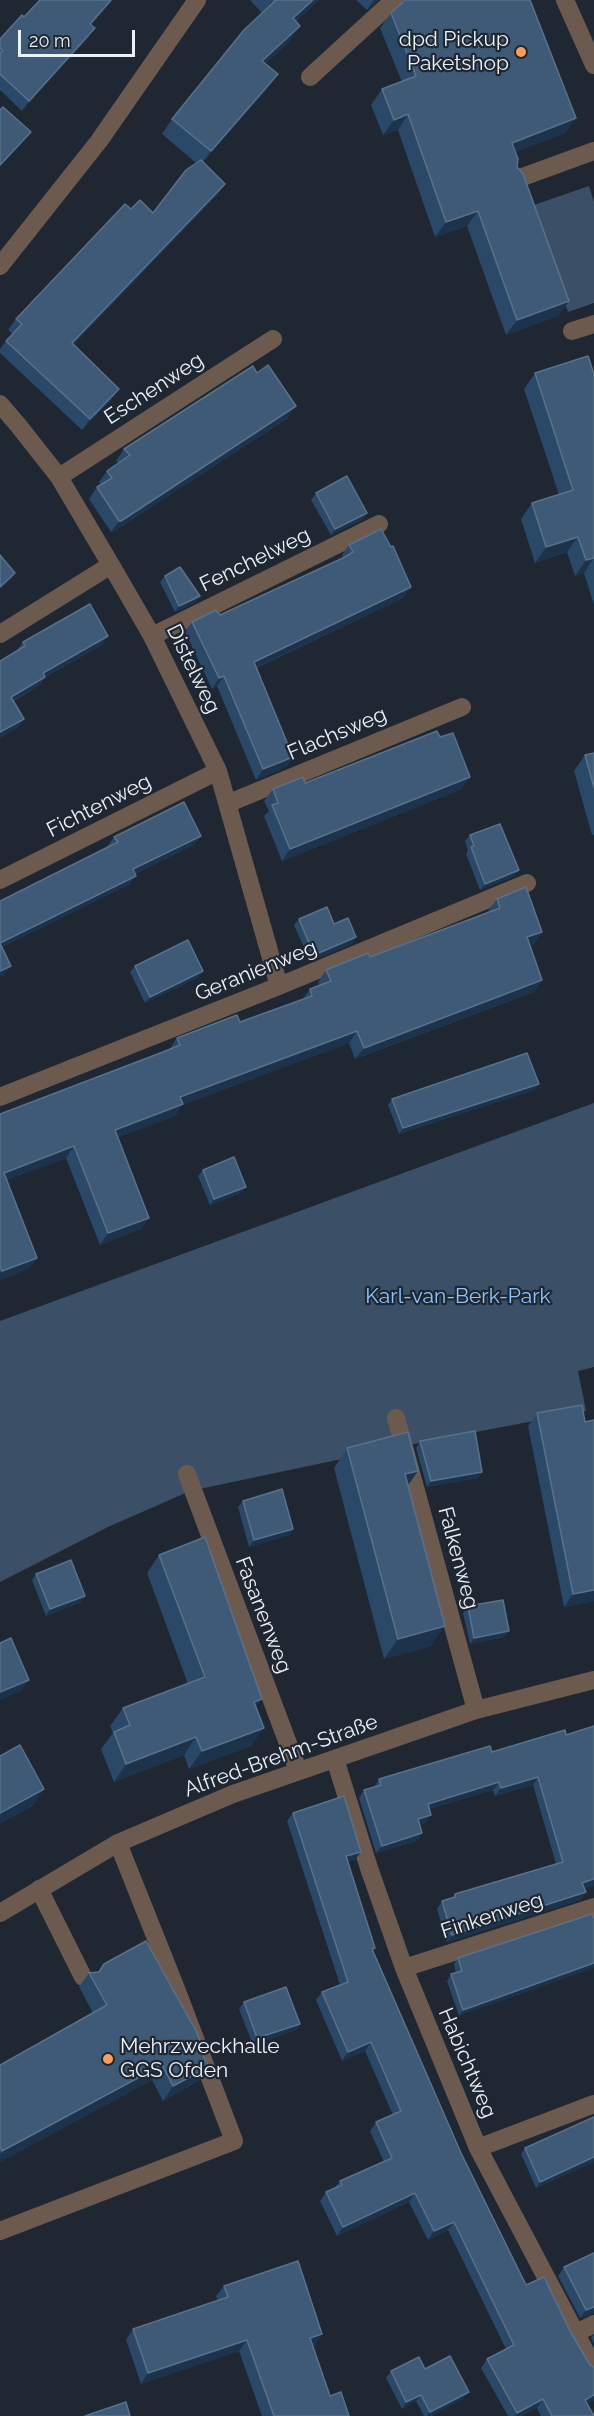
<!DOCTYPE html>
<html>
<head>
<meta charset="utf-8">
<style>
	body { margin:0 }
	#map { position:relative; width:594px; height:2416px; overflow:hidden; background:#1e2732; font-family:Raleway,sans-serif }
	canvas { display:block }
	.scale { position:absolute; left:18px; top:30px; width:117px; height:27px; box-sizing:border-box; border:3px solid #ebf1f8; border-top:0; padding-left:8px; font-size:18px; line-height:21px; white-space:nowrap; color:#ebf1f8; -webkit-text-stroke:4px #1e2732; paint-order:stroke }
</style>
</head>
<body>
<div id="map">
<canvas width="594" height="2416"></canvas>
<div class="scale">20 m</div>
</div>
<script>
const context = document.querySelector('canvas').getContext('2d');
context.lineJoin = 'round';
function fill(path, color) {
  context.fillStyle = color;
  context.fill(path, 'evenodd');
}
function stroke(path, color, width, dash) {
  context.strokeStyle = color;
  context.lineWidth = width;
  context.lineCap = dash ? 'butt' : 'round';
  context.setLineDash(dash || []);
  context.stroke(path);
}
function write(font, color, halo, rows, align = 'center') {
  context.font = font + ' Raleway,sans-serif';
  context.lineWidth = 4.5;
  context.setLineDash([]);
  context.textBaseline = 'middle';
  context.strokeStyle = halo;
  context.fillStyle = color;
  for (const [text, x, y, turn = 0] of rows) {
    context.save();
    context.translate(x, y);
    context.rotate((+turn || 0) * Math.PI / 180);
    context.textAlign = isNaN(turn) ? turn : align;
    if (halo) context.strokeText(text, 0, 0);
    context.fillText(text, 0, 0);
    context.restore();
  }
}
fill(new Path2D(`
	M589,186L594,202V303L568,312L531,206Z
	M594,1103V1367L578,1371L586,1411L408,1445L190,1491L108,1527L0,1582V1321Z`), '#3b5066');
stroke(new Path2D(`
	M565,0L594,65
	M310,77L394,0
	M517,179L594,151
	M0,266L99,141L197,0
	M572,331L594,324
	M0,404L18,425L59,477L111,565L152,636L218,771L279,986
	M59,477L273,339
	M0,634L111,565
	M152,636L379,524
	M229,803L462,707
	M0,880L218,771
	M0,1097L279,986L527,883
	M396,1418L476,1710
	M187,1474L298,1770
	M335,1759L369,1868L404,1968L478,2148L594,2368
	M39,1889L83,1977
	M0,1913L118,1843L233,1794L476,1710L594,1680
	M404,1968L594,1907
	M478,2148L594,2104
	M0,2231L234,2141L175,1986L118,1843
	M574,2334L594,2324`), '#6d5a4e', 18);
fill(new Path2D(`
	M113,0L91,25L88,38L22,111L0,90V39L24,17Z
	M250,0H319L296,21L290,41L265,64L267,89L203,162L225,184L217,195L73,345L119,389L111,400L82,430L0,353V349L6,341L13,334L8,330L16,319L131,209L153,213L196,163L162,134L172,119L262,13Z
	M356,0H378L367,10Z
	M404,0H530L576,118L565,133L515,152L517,167L569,301L558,316L506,335L467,226L435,237L398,130L383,135L371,105L382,89L402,82L380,28L391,13Z
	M535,373L594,374V605L584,573L575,576L567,552L535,563L521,519L532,503L559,495L524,389Z
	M288,418L113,532H111L89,499L97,487L101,485L99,482L107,471L119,463L116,461L124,449Z
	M316,493L367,513L363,519L331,535L311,500Z
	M349,545L403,598L256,668L293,757L286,767L256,780L217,686L212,689L185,632L192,622L220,615L343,558L342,555Z
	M165,576L196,602L175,612L160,582Z
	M23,642L102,645L45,677L39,686L14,701L24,719L18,727L0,738L17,650Z
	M594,753V835H592L574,771L585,755Z
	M305,783L462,789L282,861L264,816L269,811L264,801L273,789Z
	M470,835L519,870L514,876L480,890L466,854L468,851L465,841Z
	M114,837L195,844L135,874L130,884L2,947L5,974L0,977V901L109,847L108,845Z
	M497,899L542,932L534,944L530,945L542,980L534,992L355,1059L349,1043L182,1105L175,1116L118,1137L141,1229L100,1245L66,1158L7,1180L37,1258L28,1269L0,1280V1114L169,1050L177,1038L240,1022L302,1000L310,989L319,985L318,982L326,970L370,957L489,912L488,911Z
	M299,919L334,924L356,937L352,944L310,961L294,925Z
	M135,966L199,977L145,1003L130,972Z
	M539,1084L534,1090L399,1134L388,1105L392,1099Z
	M203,1170L241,1193L210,1205L198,1176Z
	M537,1413L585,1422L594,1420V1601L564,1607L528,1426Z
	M420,1441L482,1472L478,1478L427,1487L416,1448Z
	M347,1448L408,1486L431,1646L384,1659L334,1468Z
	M243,1501L293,1529L289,1535L249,1547L238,1507Z
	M159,1555L256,1708L251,1746L189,1769L184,1755L114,1782L101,1749L113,1733L110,1726L123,1708L188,1684L147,1573Z
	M36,1574L81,1602L46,1616L32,1580Z
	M468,1606L504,1637L470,1644L463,1613Z
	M594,1726V1886L584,1888L586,1892L580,1900L447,1942L437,1909L442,1901L452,1898L455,1894L556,1864L533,1785L495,1796L493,1790L429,1809L425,1823L419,1824L417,1841L376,1853L359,1798L364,1790L374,1787L379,1779L566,1735Z
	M293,1813L355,1860L348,1862L375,1948L373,1951L461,2153L526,2285L570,2331L590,2365L594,2367V2400L587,2404L594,2416H541L537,2408L522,2416H508L481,2368L487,2359L506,2349L448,2230L428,2240L409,2202L337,2236L320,2201L326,2192L334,2188L340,2181L384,2162L370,2131L376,2122L393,2115L365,2051L342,2061L316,2000L322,1992L340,1985L287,1821Z
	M592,1914L459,2016L447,1981L451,1974L456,1973L454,1964L458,1958Z
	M89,1973L201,2044L198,2048L209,2067L198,2081L163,2101L152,2080L0,2162V2065L93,2013L79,1987Z
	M244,2002L300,2024L296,2030L253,2045L239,2009Z
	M594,2117V2162L536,2188L521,2154L525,2148Z
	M564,2267L594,2313L580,2318L558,2276Z
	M224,2286L322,2334L315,2345L313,2346L330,2396L349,2416H262L239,2351L141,2384L126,2340L133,2329L218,2301L216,2296Z
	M594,2334V2344L591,2338Z
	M425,2369L464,2398L431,2416H424L416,2401L402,2409L386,2378L391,2371Z`), '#2a4867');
fill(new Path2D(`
	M111,0H113L83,33L90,24Z
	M313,0H319L282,33L293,18Z
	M374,0H378L367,10Z
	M300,26L290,41L252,76L262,61Z
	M95,28L88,38L22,111L29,101Z
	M278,74L267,89L200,166L211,151Z
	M408,114L398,130L383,135L394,120Z
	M576,118L565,133L501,158L512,143Z
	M31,132L25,140L0,167V165Z
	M225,184L217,195L64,354L72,343Z
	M478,211L467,226L435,237L446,222Z
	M569,301L558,316L506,335L517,320Z
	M119,389L111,400L82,430L90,419Z
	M296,406L288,418L113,532H111L119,521Z
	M367,513L363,519L331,535L335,529Z
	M578,537L567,552L535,563L546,547Z
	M594,558L584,573L575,576L586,560Z
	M15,573L11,580L0,589V587Z
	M411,587L403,598L246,672L254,662Z
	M200,596L196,602L175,612L179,606Z
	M108,636L102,645L37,681L43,673Z
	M224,676L217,686L212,689L219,678Z
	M45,677L39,686L5,705L11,697Z
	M24,719L18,727L0,738V732Z
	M293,757L286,767L256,780L263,769Z
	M470,777L462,789L282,861L290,849Z
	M201,836L195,844L127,878L133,869Z
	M519,870L514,876L480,890L485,884Z
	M136,876L130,884L0,948V943Z
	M542,932L534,944L518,949L527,937Z
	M356,937L352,944L310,961L314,955Z
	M11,966L5,974L0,977V971Z
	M203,971L199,977L145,1003L150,997Z
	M542,980L534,992L355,1059L364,1048Z
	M357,1031L349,1043L182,1105L175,1116L107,1142L115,1130L180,1097Z
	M539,1084L534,1090L399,1134L403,1128Z
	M74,1146L66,1158L0,1183L4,1173Z
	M246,1187L241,1193L210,1205L214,1199Z
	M149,1218L141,1229L100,1245L108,1233Z
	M37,1258L28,1269L0,1280V1273L2,1271Z
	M418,1471L404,1491L405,1474Z
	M482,1472L478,1478L427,1487L431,1481Z
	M293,1529L289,1535L249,1547L254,1540Z
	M594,1590V1601L564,1607L573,1594Z
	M85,1596L81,1602L46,1616L50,1609Z
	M445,1626L431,1646L384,1659L398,1639Z
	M509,1631L504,1637L470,1644L474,1638Z
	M29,1680L21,1691L0,1700V1692Z
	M262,1699L249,1717L254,1702Z
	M264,1728L251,1746L189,1769L202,1751Z
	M196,1737L184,1755L114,1782L126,1764Z
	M538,1777L533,1785L495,1796L501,1788Z
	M499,1782L493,1790L422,1812L428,1804Z
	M44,1789L33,1806L0,1824V1813Z
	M431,1815L425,1823L412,1826L418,1819Z
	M422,1833L417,1841L376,1853L382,1846Z
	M361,1852L355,1860L340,1865L346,1856Z
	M594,1879V1886L577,1891L582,1883Z
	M586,1892L580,1900L447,1942L452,1935Z
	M594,1963V1968L459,2016L463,2010Z
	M300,2024L296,2030L253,2045L257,2038Z
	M371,2042L365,2051L342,2061L348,2052Z
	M162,2065L152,2080L0,2162V2155L2,2151Z
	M209,2067L198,2081L163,2101L173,2086Z
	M594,2157V2162L536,2188L540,2182Z
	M415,2193L409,2202L337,2236L343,2227Z
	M454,2222L448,2230L428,2240L434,2231Z
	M594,2307V2313L580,2318L586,2310Z
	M322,2334L315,2345L303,2349L310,2338Z
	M247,2340L239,2351L141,2384L148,2373Z
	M469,2392L464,2398L431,2416H427L430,2412Z
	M421,2395L416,2401L402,2409L406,2402Z
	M594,2395V2400L579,2409L585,2400Z
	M543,2399L537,2408L522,2416H515L517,2413Z`), '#1c334b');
const building = new Path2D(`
	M40,0H111L90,24L95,28L29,101L0,74V53L3,51L0,48V39L22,15L24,17Z
	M274,0H313L293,18L300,26L262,61L278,74L211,151L172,119L244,30L275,1Z
	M405,0H530L576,118L512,143L518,159L517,167L523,174L569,301L517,320L478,211L446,222L408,114L394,120L382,89L416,76L391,13Z
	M3,107L31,132L0,165V110Z
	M201,160L225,184L72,343L119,389L90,419L6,341L22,324L16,319L125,204L131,209L140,200L153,213L186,170Z
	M588,356L594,374V558L586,560L578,537L546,547L532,503L573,490L535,373Z
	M268,365L296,406L121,521H119L97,487L112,478L107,471L130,455L124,449L253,366L257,373Z
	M347,476L367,513L335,529L316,493Z
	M381,529L391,547L393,546L411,587L254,662L293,757L263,769L224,676L219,678L192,622L216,610L220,615L345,557L353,552L349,545Z
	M0,555L15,573L0,587Z
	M180,567L200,596L179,606L165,576Z
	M90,604L108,636L43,673L45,677L11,697L24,719L0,732V661L25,646L23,642Z
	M437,731L440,737L453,733L470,777L290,849L272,805L278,803L273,789L303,777L305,783Z
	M594,753V788L585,755Z
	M184,802L201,836L133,869L136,876L0,943V901L118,842L114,837Z
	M500,824L519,870L485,884L471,847L474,846L470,835Z
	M526,887L542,932L527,937L542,980L364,1048L357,1031L180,1097L183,1104L115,1130L149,1218L108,1233L74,1146L4,1173L37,1258L2,1271L0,1267V1114L163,1052L180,1045L177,1038L237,1015L240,1022L312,996L310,989L331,981L326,970L368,953L370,957L500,908L497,899Z
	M327,907L334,924L348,918L356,937L314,955L299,919Z
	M188,940L203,971L150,997L135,966Z
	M0,943L11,966L0,971Z
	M527,1053L539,1084L403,1128L392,1099Z
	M234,1157L246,1187L214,1199L203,1170Z
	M582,1405L585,1422L594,1420V1590L573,1594L537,1413Z
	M475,1431L482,1472L431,1481L420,1441Z
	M408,1432L418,1471L405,1474L445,1626L398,1639L347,1448Z
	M282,1489L293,1529L254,1540L243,1501Z
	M205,1537L262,1699L254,1702L264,1728L202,1751L196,1737L126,1764L114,1732L130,1725L123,1708L205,1677L159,1555Z
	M71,1560L85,1596L50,1609L36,1574Z
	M503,1600L509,1631L474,1638L468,1606Z
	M11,1638L29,1680L0,1692V1643Z
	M594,1726V1879L582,1883L586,1892L452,1935L442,1901L455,1897V1894L563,1862L538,1777L501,1788L499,1782L428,1804L431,1815L418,1819L422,1833L382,1846L364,1790L381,1785L379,1779L490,1746L492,1752L565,1730L566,1735Z
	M20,1745L44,1789L0,1813V1756Z
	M344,1796L361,1852L346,1856L375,1948L372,1949L461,2153L526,2285L544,2277L570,2331L590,2365L594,2367V2395L585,2400L594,2416H552L543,2399L517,2413L487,2359L514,2345L454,2222L434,2231L415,2193L343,2227L326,2192L342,2185L340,2181L392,2158L376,2122L401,2111L371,2042L348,2052L322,1992L348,1982L293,1813Z
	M592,1914L594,1919V1963L463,2010L451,1974L462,1971L458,1958Z
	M146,1941L196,2031L201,2044L198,2046L209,2067L173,2086L162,2065L2,2151L0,2147V2065L107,2005L89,1973L99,1972L104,1964Z
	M286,1987L300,2024L257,2038L244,2002Z
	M594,2117V2157L540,2182L525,2148Z
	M594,2253V2307L586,2310L564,2267Z
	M298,2261L322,2334L310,2338L330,2396L341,2392L349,2416H274L247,2340L148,2373L133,2329L228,2297L224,2286Z
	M450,2356L469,2392L430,2412L421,2395L406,2402L391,2371L419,2357L425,2369Z
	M126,2402L130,2416H85Z`);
fill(building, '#3e5a77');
stroke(building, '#59728b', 1.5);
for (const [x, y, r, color] of [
	[521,52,6,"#fe9c58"],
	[108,2059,6,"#fe9c58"]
]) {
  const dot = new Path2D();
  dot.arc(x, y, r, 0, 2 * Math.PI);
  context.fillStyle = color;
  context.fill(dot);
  stroke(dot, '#1e2732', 2);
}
write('21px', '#ebf1f8', '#1e2732', [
	["dpd Pickup",509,40],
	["Paketshop",509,64],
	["Mehrzweckhalle",120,2047,"left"],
	["GGS Ofden",120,2071,"left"]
], 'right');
write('21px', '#ebf1f8', '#1e2732', [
	["Eschenweg",154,389,-33],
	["Fenchelweg",255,560,-26],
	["Distelweg",193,669,64],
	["Flachsweg",337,734,-23],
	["Fichtenweg",99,806,-27],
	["Geranienweg",256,971,-22],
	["Falkenweg",458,1558,75],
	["Fasanenweg",263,1615,69],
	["Alfred-Brehm-Straße",281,1756,-20],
	["Finkenweg",492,1916,-18],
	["Habichtweg",467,2063,67]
]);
write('21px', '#8ec3fd', '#1e2732', [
	["Karl-van-Berk-Park",458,1297]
]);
</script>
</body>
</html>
